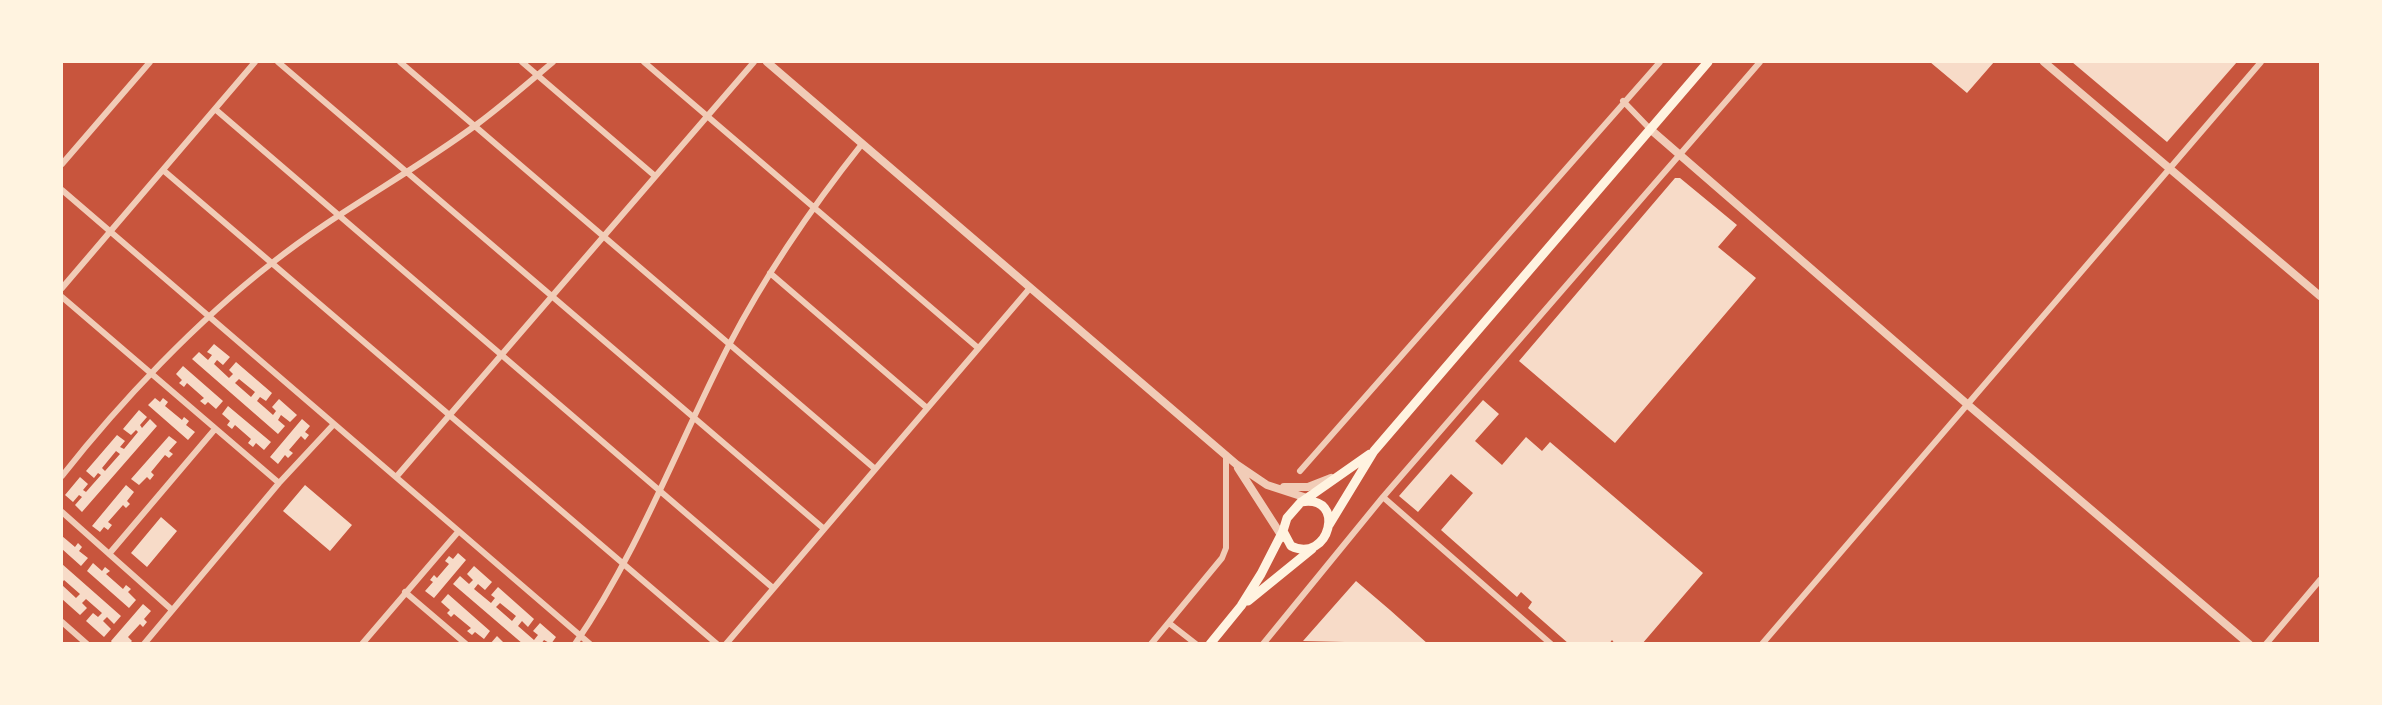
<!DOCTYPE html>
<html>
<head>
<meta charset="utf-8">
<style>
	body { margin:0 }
	#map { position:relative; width:2382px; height:705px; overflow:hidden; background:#c8553d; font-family:Montserrat,sans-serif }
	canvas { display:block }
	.frame { position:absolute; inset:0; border:63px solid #fff3e0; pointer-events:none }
</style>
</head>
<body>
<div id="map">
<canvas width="2382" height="705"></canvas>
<div class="frame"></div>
</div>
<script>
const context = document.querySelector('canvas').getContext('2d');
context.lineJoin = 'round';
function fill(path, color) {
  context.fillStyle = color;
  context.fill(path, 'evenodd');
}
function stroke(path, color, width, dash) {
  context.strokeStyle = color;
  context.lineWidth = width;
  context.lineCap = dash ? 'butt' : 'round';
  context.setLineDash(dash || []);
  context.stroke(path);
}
fill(new Path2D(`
	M1930,62H1994L1967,93Z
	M2072,62H2237L2167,142Z
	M1675,178H1680L1737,225L1718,247L1756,278L1615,443L1519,361Z
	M214,344L230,357L223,365L217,360L214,364L229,378L233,374L229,370L236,362L272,393L266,401L260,397L257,401L264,407L273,415L276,411L272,407L279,399L297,415L290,422L281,415L278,420L285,426L278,434L192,359L199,352L208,360L212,355L207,352ZM239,379L255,392L251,397L235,383Z
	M183,366L223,401L216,409L208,402L205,405L200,401L204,398L187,383L184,387L179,383L182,380L176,374Z
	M155,398L160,402L163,398L168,402L165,406L182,420L184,417L189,421L186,425L195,432L188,440L148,405Z
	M1483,400L1499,414L1475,441L1502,465L1526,437L1542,451L1550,442L1703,573L1642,644H1615L1612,640L1609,644H1569L1528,608L1532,602L1521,592L1517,597L1441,530L1473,493L1451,474L1418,512L1399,496Z
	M228,406L271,442L264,450L256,443L253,447L248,443L251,439L235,425L232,429L227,425L230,421L222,414Z
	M139,410L147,417L140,425L142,428L150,419L157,426L82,512L75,505L82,497L79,495L73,502L65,495L80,477L88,484L83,490L86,492L93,484L101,475L98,473L94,478L86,471L117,435L125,441L120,447L124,449L138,432L136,430L131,435L123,429ZM116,451L120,454L105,471L102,468Z
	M302,419L310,426L305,432L309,435L305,440L301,436L289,450L293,453L288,458L285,455L278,464L270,457Z
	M169,436L177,442L169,451L173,454L169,458L165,455L151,472L154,475L150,480L147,477L139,485L131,479Z
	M126,485L134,492L127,501L130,504L126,508L123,505L108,522L112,525L108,530L104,527L100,532L92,526Z
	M305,485L352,525L330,551L283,511Z
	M161,517L177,531L147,567L131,553Z
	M62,536L75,547L78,543L82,547L79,551L88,558L81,566L62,549Z
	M458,553L466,560L434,598L425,591L433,582L430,580L434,575L437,578L449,564L445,561L449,556L453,559Z
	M93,563L102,571L105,567L110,571L106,574L123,589L126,585L131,589L128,592L136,600L129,608L87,571Z
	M62,564L121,616L114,624L107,617L103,621L111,629L104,637L86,621L93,613L98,617L102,613L86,599L82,603L87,608L80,615L62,599V585L76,598L80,594L64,580L62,583Z
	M474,566L492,582L485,590L478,584L474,589L491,603L495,598L491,595L498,587L534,619L528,627L522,621L518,626L534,640L538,635L533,631L540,623L556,637L551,644L544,640L541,644H523L453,584L460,576L469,584L473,580L467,574ZM500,603L516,616L512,621L496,607Z
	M1356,581L1390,610L1428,644L1303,641Z
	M448,594L490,631L484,639L475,632L472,635L467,631L471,628L454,614L451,617L447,613L450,610L441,602Z
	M143,604L151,611L144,619L147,622L143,627L140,624L128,637L132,641L129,644H113L111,641Z
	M497,636L505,644H490Z`), '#f7dbc8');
stroke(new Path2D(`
	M278,62L823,528
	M400,62L874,468
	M522,62L655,176
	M644,62L977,347
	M1623,101L1650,129
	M215,109L773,588
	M62,164L150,62
	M163,170L717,644
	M62,190L590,644
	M770,273L927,408
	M62,288L255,62
	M62,297L279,483
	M1300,471L1660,62
	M62,476C121,401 196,322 272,263C336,212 410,174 476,125C503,105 528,83 553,62
	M397,476L754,62
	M1383,497L1551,644
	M62,512L171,609
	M109,554L215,429
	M405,592L466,644
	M62,622L87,644
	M1169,623L1196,644
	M144,644L279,483L334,424
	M362,644L458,532
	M575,644C639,551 678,444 729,345C767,272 812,207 862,144
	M726,644L1030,288
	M1151,644L1222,558L1226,548V455
	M1263,644L1383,497L1760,62
	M1762,644L2261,62
	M2266,644L2320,580`), '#f1ccb7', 6);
stroke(new Path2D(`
	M767,62L1236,464L1267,485L1310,499
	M2044,62L2320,296
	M1650,129L1967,404L2249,644
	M1238,468L1283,538
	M1284,487H1308L1331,478`), '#f1ccb7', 8);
stroke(new Path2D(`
	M1303,501L1370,454
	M1301,502C1348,494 1329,565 1291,546L1283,531L1287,518Z
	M1329,525L1374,451L1708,62
	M1248,601L1312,549
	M1210,644L1241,606L1261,574L1283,531`), '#fff3e0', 9);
</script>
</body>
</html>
